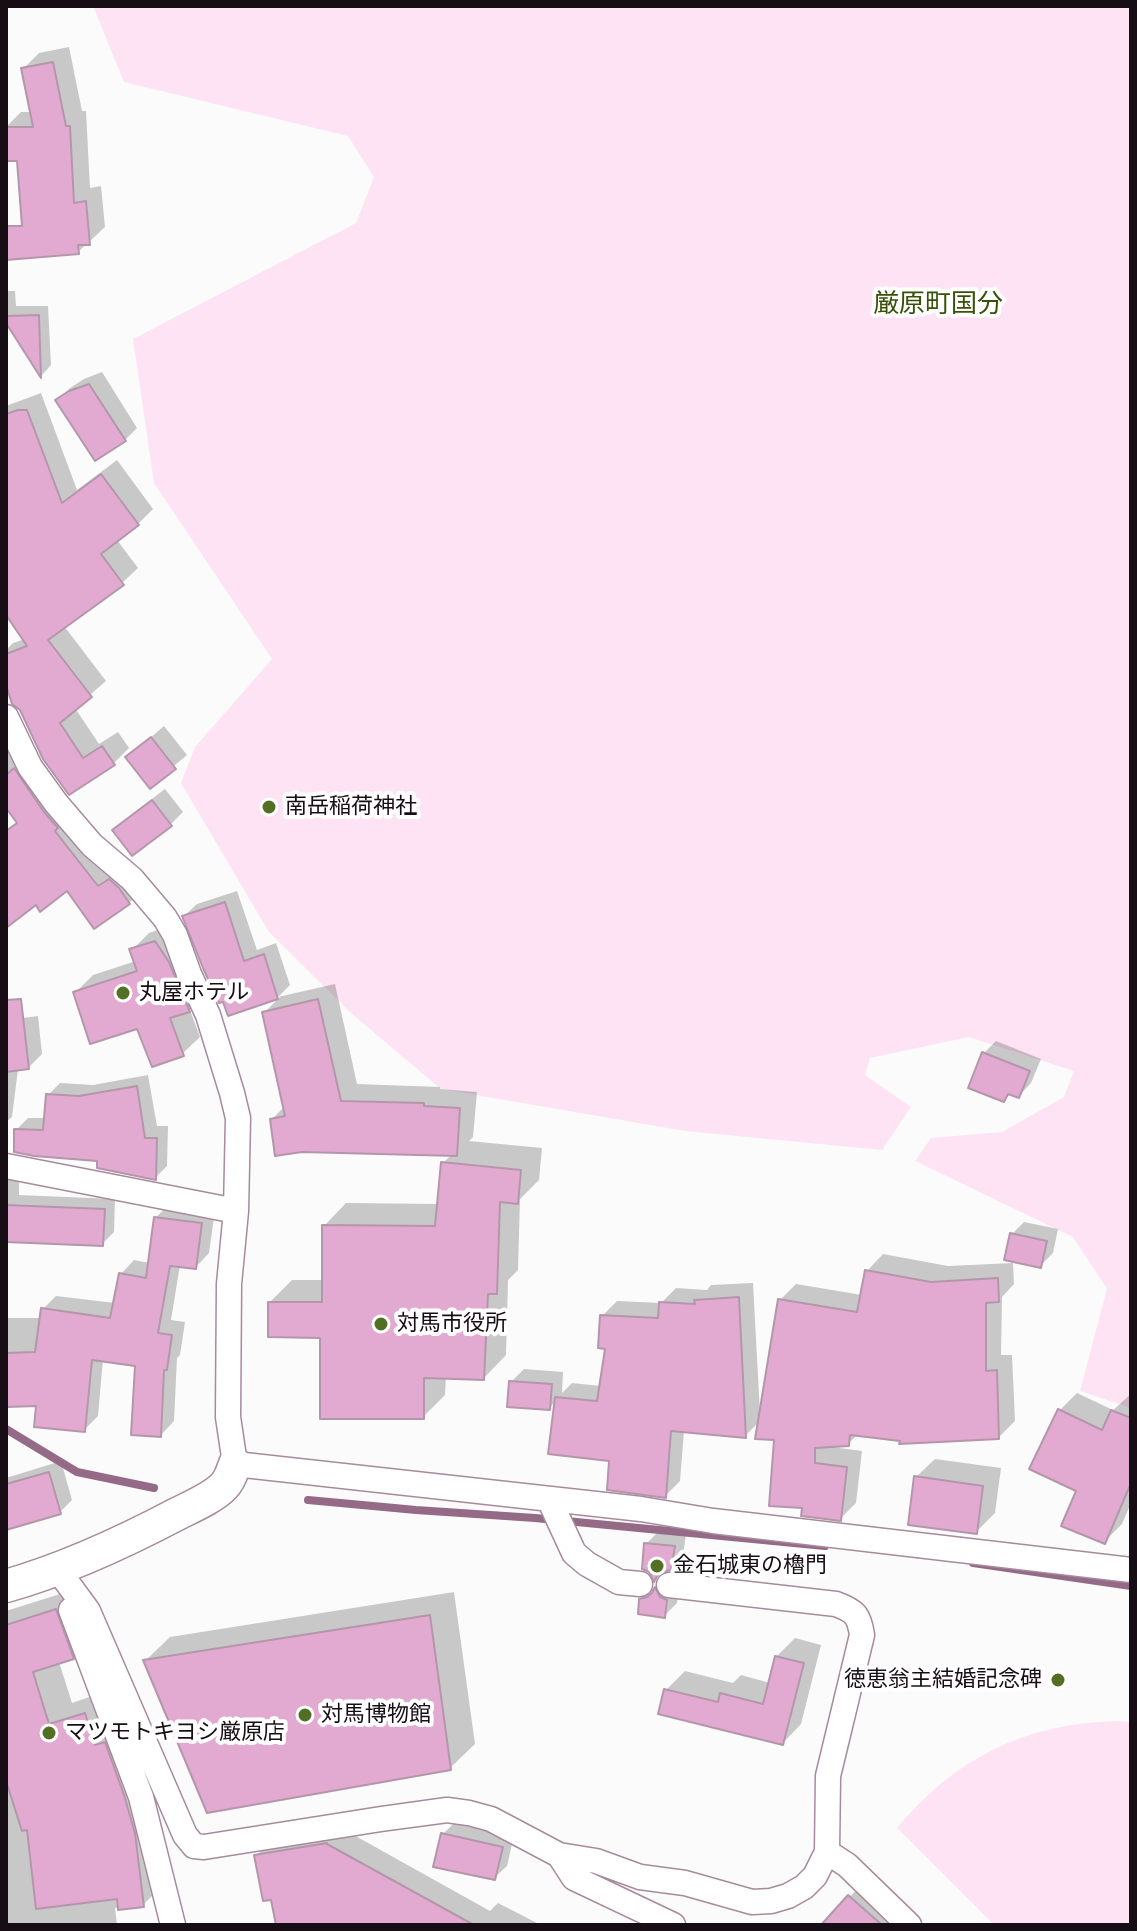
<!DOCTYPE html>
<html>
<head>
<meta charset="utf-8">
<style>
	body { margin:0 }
	#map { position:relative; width:1137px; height:1931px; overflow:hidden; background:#fbfbfb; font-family:"IBM Plex Serif",serif }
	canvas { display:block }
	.frame { position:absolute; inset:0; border:8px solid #170d14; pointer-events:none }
</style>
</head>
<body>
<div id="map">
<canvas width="1137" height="1931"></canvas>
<div class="frame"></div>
</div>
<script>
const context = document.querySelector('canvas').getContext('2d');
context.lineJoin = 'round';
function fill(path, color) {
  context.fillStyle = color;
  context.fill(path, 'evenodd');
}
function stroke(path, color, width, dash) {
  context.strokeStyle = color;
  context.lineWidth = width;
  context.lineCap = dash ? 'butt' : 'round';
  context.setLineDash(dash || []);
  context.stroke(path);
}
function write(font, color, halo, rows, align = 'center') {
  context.font = font + ' "IBM Plex Serif","Noto Sans JP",serif';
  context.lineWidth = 8;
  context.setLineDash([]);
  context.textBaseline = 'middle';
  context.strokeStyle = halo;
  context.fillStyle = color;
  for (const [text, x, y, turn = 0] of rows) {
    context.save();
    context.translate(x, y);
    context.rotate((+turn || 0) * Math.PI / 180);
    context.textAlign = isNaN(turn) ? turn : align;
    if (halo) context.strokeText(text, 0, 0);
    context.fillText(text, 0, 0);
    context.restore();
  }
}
fill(new Path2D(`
	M93,6H1131V1408L1080,1391L1107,1289L1073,1237L915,1161L931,1138L1002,1132L1064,1097L1074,1071L969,1037L870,1058L865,1075L911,1107L882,1150L685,1131L441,1089L352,1014L269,932L181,783L195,747L272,659L154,483L133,339L356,223L374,177L348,136L124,82Z
	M1115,1721L1131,1722V1925H994L897,1828C955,1758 1024,1724 1115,1721Z`), '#fde3f4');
fill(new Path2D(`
	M69,47L82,111H86L90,188L101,186L105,227L78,252L18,159H6V127L21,112H32L23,69L39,53Z
	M6,291H15L16,306H48L51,365L42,375L6,319Z
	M102,372L137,428L125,440L58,400L70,388L84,379Z
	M41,393L77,490L117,460L153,509L138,524L117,540L138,568L122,583L64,626L106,681L75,708L99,744L118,732L129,748L114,763L70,793L6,683V650L13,643L25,639L6,611V406Z
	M164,726L187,755L150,786L128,757Z
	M6,736L141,891L129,903L68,888L36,902L6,925V831L19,821L6,805Z
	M165,789L183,812L171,824L115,830L127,818Z
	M237,891L257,950L276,943L290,985L278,997L335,984L357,1084L440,1087V1089L477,1092L473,1137L469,1141L542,1148L539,1180L520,1199L518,1270L508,1280L506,1355L484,1378L446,1376L445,1395L423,1417L322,1336L270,1302L292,1280H324V1226L346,1203L439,1204L443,1163L452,1154L272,1119L285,1106L264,1013L281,996L229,1013L184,916L197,904Z
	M172,925L206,993L190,1010L200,1037L182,1054L138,1026L76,992L93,975L136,961L132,950L149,933Z
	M38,1016L42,1054L28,1068L18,1069L12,1117L6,1122V1020Z
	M996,1041L1041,1059L1031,1083L1019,1096L1011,1093L1004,1100L984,1053Z
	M148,1075L157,1126H168L167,1166L155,1178L16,1130L28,1118H46L48,1095L60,1083L93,1085Z
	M6,1171L19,1172V1195L115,1199L114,1232L103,1243L13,1240L6,1245Z
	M169,1205L215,1210L209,1253L196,1267L180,1265L171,1320L185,1322L180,1355L177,1358L174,1421L161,1435L137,1364L103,1359L98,1416L84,1430L38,1404L6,1405V1318H42L43,1309L56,1296L115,1303L121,1274L134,1260L150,1263L155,1218Z
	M1024,1222L1058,1229L1053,1253L1040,1266L1012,1234Z
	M883,1254L948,1266L1013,1263L1014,1284L1002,1297L1001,1355H1012L1015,1421L999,1437L902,1439L858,1434L848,1444L832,1445V1447L862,1451L856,1503L840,1519L804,1506L777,1438L760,1421L745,1436L684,1431L680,1481L665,1496L611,1459L557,1400L549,1408L511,1382L524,1369L563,1372L562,1393L572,1383L601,1386L607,1347L602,1316L617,1301L661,1303L676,1288L707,1290L711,1285L753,1283L760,1413L780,1300L796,1284L862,1295L867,1271Z
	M1077,1393L1113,1410L1131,1394V1503L1122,1524L1104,1542L1060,1410Z
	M935,1459L1001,1468L995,1513L976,1532L916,1477Z
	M61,1461L72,1500L60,1512L6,1526V1478Z
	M659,1531L686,1534L683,1556L670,1568L664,1569L655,1579L646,1544Z
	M658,1586L679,1588L677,1603L664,1616L641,1600L654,1587Z
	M79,1588L95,1635L72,1658L59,1662L72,1703L107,1691L146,1772L156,1810L165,1883L143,1905L115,1908L117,1925H6V1611Z
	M454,1592L475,1744L450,1768L145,1661L170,1637Z
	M795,1638L821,1645L801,1724L783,1743L666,1690L685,1671L733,1683L741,1675L770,1683L776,1657Z
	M455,1822L514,1835L507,1866L494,1878L443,1834Z
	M343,1829L490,1911L498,1903L537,1923L536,1925H278L273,1898L256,1856L271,1841Z
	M862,1884L904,1925H823Z`), '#0003');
stroke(new Path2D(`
	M6,1429L77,1472L154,1488
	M308,1500L416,1510L535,1518L825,1546
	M973,1563L1131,1586`), '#946a87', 8);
const building = new Path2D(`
	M53,62L66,126H70L74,203L86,201L90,245H78L79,254L6,260V226H22L17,161H6V127H33L21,68Z
	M39,315L41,378L6,323V316Z
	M89,384L126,441L95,461L55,400L69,391Z
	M18,410H27L62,503L101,474L139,525L101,554L124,585L48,640L92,697L60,723L83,758L102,746L115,765L69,795L43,759L20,710L12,704L6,685V654L27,646L6,615V414Z
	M151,737L176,769L150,789L125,757Z
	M14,768L44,812L58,828L55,831L98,886L109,879L119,888L130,904L94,929L67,891L40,912L36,905L6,928V831L17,823L6,808V775Z
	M152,800L172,826L132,856L112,830Z
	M225,902L244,961L264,954L278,999L228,1016L223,1002L219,1003L203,968L182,916Z
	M155,941L169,962L190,1012L170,1018L184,1056L152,1067L137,1029L90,1044L73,992L137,971L129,949Z
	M21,999L29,1069L6,1072V1000Z
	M318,999L341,1101L424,1103V1106L460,1108L457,1156L302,1152L275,1156L270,1119L285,1116L262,1012Z
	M982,1052L1030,1071L1019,1098L1008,1094L1004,1102L968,1088Z
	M137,1086L145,1138H157L156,1180L97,1168V1161L34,1156L14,1152V1129L43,1130L46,1094L79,1096Z
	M441,1162L521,1170L518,1204L500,1202L497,1294H488L484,1380L424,1378V1419H320V1338L268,1337V1302H322V1225L435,1226Z
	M6,1205L105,1209L103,1246L6,1242Z
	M154,1217L202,1223L196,1269L170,1266L158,1333L172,1335L167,1370H164L161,1437L131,1435L135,1366L92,1360L85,1432L34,1427L36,1406L6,1407V1353L35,1352L41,1308L110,1318L119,1273L146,1278Z
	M1010,1233L1047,1241L1041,1268L1004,1260Z
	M865,1270L931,1282L998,1278L999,1302L986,1303V1371L997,1370L999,1439L899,1444L900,1441L850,1435L849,1446L815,1448V1463L847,1467L841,1521L801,1516L802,1508L769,1506L774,1440L755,1439L778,1299L857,1312Z
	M739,1297L746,1438L671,1431L666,1498L607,1490L609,1461L548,1454L555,1397L597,1401L605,1349L598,1348L600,1315L658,1318L659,1302L695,1304L694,1300Z
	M509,1381L552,1384L550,1410L507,1407Z
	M1058,1409L1102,1430L1111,1410L1131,1418V1483L1105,1544L1061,1526L1076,1491L1029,1469Z
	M49,1472L61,1514L6,1530V1484Z
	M914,1476L983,1486L977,1534L908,1525Z
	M644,1543L675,1546L671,1570L662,1572L657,1576L654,1582L649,1572L642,1569Z
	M655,1587L660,1597L667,1600L665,1618L638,1614L639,1599L647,1597L652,1593Z
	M56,1609L74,1659L33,1672L49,1724L85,1713L95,1745L105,1742L124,1795L135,1833L144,1907L118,1910L117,1899L36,1909L27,1830L22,1831L6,1781V1625Z
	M430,1615L451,1770L207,1813L143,1660Z
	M775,1656L804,1663L783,1745L658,1714L664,1689L718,1702L720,1693L763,1704Z
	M441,1833L503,1847L495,1880L433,1867Z
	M327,1843V1844L474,1925H276L271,1900L263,1901L254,1855Z
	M848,1895L882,1925H821Z`);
fill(building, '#e3aad1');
stroke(building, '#b496aa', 2);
const street = new Path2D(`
	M6,717L30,767L56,803L92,845L132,879L165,918L175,935L189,974L208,1015L232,1093L238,1118L236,1211L229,1284L228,1417L235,1464L641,1509L713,1521L1131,1570
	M6,1166L236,1211
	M549,1499L574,1553L587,1564L619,1582L640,1584
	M58,1570L88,1611L185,1835L194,1846L204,1847L381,1819L447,1810L469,1813L491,1819L559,1855L596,1861L640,1877L685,1883L752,1902L771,1901L788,1896L804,1887L815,1876L827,1852L828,1776L862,1635C859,1615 855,1611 836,1604L669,1585
	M71,1610L141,1797L173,1925
	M827,1852L847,1865L909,1925
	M559,1855L574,1878L673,1925`);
const secondary = new Path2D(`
	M6,1586C66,1569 122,1543 177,1514C191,1507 214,1497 224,1486C230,1480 232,1472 235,1464`);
stroke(street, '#a78a9e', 27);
stroke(secondary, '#a78a9e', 35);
stroke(street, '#fff', 24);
stroke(secondary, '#fff', 32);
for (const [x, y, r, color] of [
	[269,807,8,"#526f24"],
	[123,993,8,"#526f24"],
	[381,1324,8,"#526f24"],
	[657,1566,8,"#526f24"],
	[1058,1680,8,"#526f24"],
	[305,1715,8,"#526f24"],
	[49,1733,8,"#526f24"]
]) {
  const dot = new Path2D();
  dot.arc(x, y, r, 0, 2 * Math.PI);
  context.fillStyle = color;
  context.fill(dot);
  stroke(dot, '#fff', 3);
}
write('22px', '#170d14', '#fff', [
	["南岳稲荷神社",285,807],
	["丸屋ホテル",139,993],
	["対馬市役所",397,1324],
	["金石城東の櫓門",673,1566],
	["徳恵翁主結婚記念碑",1042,1680,"right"],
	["対馬博物館",321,1715],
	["マツモトキヨシ厳原店",65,1733]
], 'left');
write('26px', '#385108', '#fff', [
	["厳原町国分",938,304]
]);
</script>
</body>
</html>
